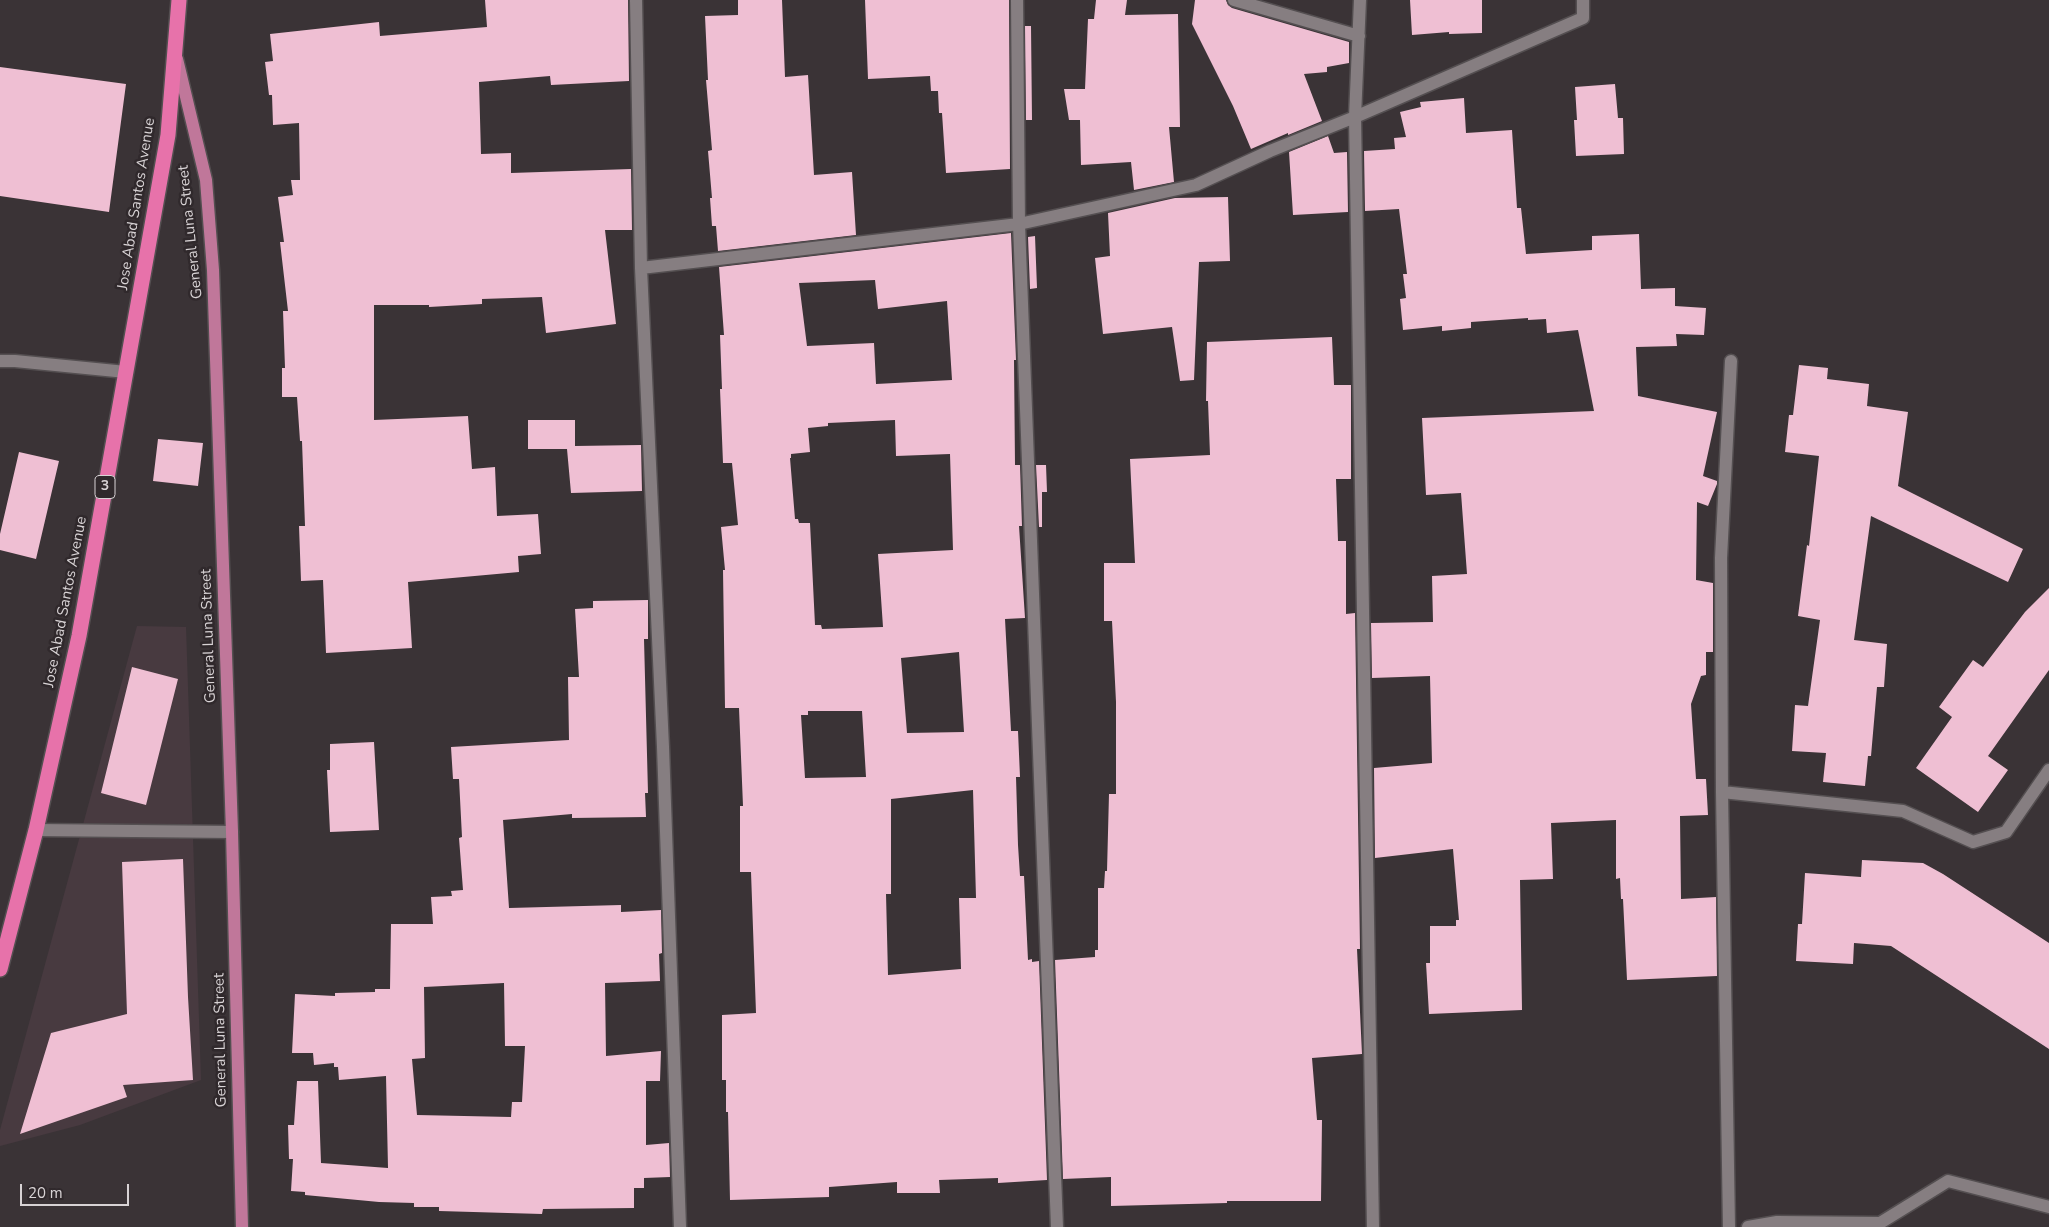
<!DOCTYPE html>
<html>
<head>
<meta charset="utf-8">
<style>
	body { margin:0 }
	#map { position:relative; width:2049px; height:1227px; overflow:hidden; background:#3a3336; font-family:"Nunito Sans",sans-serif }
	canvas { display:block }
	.scale { position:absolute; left:20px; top:1184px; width:109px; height:22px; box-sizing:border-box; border:2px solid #d8d3d5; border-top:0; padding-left:6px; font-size:15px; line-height:18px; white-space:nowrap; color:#d8d3d5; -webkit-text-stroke:4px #30292c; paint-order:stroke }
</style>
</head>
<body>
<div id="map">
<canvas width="2049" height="1227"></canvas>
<div class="scale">20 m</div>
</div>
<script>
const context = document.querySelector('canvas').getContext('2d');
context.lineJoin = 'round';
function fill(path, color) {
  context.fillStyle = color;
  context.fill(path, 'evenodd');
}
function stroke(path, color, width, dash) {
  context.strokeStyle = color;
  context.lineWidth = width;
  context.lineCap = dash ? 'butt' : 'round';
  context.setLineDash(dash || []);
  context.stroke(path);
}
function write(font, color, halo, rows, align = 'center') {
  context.font = font + ' "Nunito Sans",sans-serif';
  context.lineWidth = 5;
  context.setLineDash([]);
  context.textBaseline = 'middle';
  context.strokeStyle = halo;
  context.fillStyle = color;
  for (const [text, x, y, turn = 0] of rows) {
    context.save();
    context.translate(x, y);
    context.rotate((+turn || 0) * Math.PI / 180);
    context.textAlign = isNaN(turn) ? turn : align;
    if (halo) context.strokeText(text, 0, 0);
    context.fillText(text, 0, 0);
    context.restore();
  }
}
fill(new Path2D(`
	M137,626L186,627L201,1080L80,1125L0,1146V1130Z`), '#483a40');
fill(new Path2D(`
	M485,0H628L629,81L551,85L550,76L479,82L481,154L511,153V173L631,169L632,230H605L616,324L546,333L542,297L482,299V304L429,307V305H374V420L468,416L472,469L495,467L497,516L538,514L541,554L518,556L519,572L408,582L412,648L326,653L323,580L301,581L299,526H305L302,441H300L297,397H282V368H285L283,311H288L280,242H284L278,197L293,195L291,180H300L299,123L273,125L272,95H269L265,62L273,61L270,34L379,22L380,36L487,27Z
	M738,0H782L785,77L808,75L814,175L852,172L856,235L718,251L716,226H712L710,198H712L708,151L712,150L706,80H708L705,16L738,15Z
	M865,0H1009L1010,169L946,173L942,113H939L938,91H931L930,76L868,79Z
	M1096,0H1127L1125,15L1178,14L1180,127H1169L1174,182L1134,190L1131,162L1081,165L1080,120H1069L1064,89H1085L1088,19H1094Z
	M1195,0H1226L1228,5L1232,8L1349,42V63L1327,67V72L1304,74L1322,121L1288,135V133L1251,149L1233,106L1192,24Z
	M1410,0H1482V33L1449,34V32L1412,35Z
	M1025,26H1031L1032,120H1026Z
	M0,67L126,84L109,212L0,196Z
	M1615,84L1618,118H1623L1624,154L1576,156L1574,120H1577L1575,87Z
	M1464,98L1466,133L1512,130L1517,208H1521L1526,254L1592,250V236L1639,234L1641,289L1675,288V306L1706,308L1704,335L1676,334L1677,346L1636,347L1638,396L1717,412L1703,476L1717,481V484L1708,506L1697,502L1696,580L1713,583V652H1706V675L1701,676L1691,704L1696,779H1706L1708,815L1680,816L1681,899L1716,897L1717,976L1627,980L1623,899H1621L1620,878L1616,879V820L1551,823L1553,879L1520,880L1522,1010L1429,1014L1426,963H1430V926H1456V920H1459L1453,849L1375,858L1374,768L1432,763L1430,676L1372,678L1371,623L1433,622L1432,576L1467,574L1461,493L1426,495L1422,418L1594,411L1578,330L1547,333L1546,319L1528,320V318L1471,322V328L1442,331V326L1403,330L1400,299L1406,298L1403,274H1407L1399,209L1365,211L1364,151L1395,149L1394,138L1406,137L1400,112L1421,107L1420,102Z
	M1328,136L1334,153L1347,152L1348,212L1293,215L1289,152Z
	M1228,197L1230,261L1199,262L1194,380L1180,381L1172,327L1103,334L1095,258L1110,256L1108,213L1175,198Z
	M1011,233L1016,360H1014L1015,465H1020L1022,526H1019L1025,618L1005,619L1011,731H1018L1020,777H1016L1018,845L1020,876H1024L1028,960L1032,959V962L1039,961L1047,1180L998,1183V1178L939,1180L940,1193H897V1182L829,1187V1197L730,1200L728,1112H726V1080H722V1015L756,1013L751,872H740V806H743L739,708H725L723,570H725L721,527L738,525L732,463H723L720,389H722L720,335H724L719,267ZM875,280L878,309L947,301L952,380L876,384L874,343L807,346L799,283ZM895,420L896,456L950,454L953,550L878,554L883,627L822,629L821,625H815L810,523H799L798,519H795L790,458H791V454L810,452L808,428L828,426V423ZM959,652L964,732L907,733L901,658ZM808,711H862L866,777L805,778L801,715H808ZM973,790L976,898H959L961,969L888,975L886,894H891V799Z
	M1035,236L1037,288L1030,289L1028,237Z
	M1332,337L1334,385H1351V479H1336L1338,541H1346V614L1355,613L1360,949H1357L1362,1054L1312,1058L1317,1120H1322L1321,1201H1227V1203L1111,1206V1177L1063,1179L1055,960L1095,957V950H1098V888H1104L1105,871H1107L1109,794H1116V702L1112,621H1104V563H1135L1130,459L1210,455L1208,401H1206L1207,342Z
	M1799,365L1828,368L1827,379L1869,384L1867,406L1908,412L1898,486L2023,549L2008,582L1871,516L1854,640L1887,644L1884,687H1877L1871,756H1868L1865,786L1823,782L1826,753L1792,751L1795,705L1808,706L1820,620L1798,616L1807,545L1809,546L1819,456L1785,452L1789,415H1793Z
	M528,420H575V446L641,445L642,491L571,493L567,449H528Z
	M158,439L203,443L198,486L153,481Z
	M19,452L59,461L36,559L0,550V534Z
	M1036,465H1046L1047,492H1042V527H1039Z
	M2049,588V670L1988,756L2008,770L1978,812L1916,768L1952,717L1939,707L1973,660L1983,667L2025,612Z
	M648,600V639H644L648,793H645L646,817L572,818V814L503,820L509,908L621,905V912L661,910L662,953L659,954L660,981L605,983L606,1056L661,1051L660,1081H646V1145L669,1143L670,1177L644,1178V1188H634V1208L543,1209L542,1214L439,1211V1207H414V1203L379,1202L305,1195V1192L291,1191L293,1159H289L288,1125H294L297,1081H318L321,1163L388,1168L386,1076L339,1080L338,1067H334V1063L314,1065L313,1053H292L295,994L335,996V993L375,992V989H390L391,924H433L431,897L452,896L451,891L463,890L459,838L462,837L459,779H453L451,747L569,740L568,677H579L575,609L593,608V601ZM504,983L505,1046H525L522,1102H512L511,1117L417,1115L412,1059L425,1058L424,987Z
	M132,667L178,679L146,805L101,793Z
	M374,742L379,830L330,832L327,770H330V744Z
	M183,859L188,997L193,1080L123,1085L127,1097L20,1134L51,1033L127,1014L122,862Z
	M1862,860L1923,863L1943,874L2049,943V1049L1891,946L1854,943L1853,964L1796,961L1798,924H1802L1805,873L1861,877Z`), '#efbfd3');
const lane = new Path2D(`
	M0,361H15L126,372
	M36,830L232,832`);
const street = new Path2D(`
	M636,0L641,268L663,747L680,1227
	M1017,0L1019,224L1057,1227
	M1234,0L1359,36
	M1360,0L1355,117L1373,1227
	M641,268L1019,224L1196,185L1270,151L1355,117L1583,18V0
	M1722,792L1903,811L1973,842L2006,832L2049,770
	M1729,1227L1722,792L1721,558L1731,361
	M1748,1227L1777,1222L1880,1223L1948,1181L2049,1207`);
const primary = new Path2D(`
	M177,59L206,180L213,270L232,832L242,1227`);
const highway = new Path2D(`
	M0,969L36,830L79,636L168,135L179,0`);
stroke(lane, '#544f51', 15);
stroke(street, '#544f51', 15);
stroke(primary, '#544f51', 15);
stroke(highway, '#544f51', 18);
stroke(lane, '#867e81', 12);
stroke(street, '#867e81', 12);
stroke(primary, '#c0779a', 12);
stroke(highway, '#e772aa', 15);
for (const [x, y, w] of [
	[105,487,20]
]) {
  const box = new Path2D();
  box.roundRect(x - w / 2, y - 11.5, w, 23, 4);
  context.fillStyle = '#30292c';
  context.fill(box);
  stroke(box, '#d8d3d5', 1);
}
write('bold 14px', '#d8d3d5', null, [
	["3",105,487]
]);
write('15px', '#d8d3d5', '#30292c', [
	["Jose Abad Santos Avenue",137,204,-81],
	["General Luna Street",191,232,-96],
	["Jose Abad Santos Avenue",66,602,-79],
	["General Luna Street",209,636,-92],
	["General Luna Street",221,1040,-91]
]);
</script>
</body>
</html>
